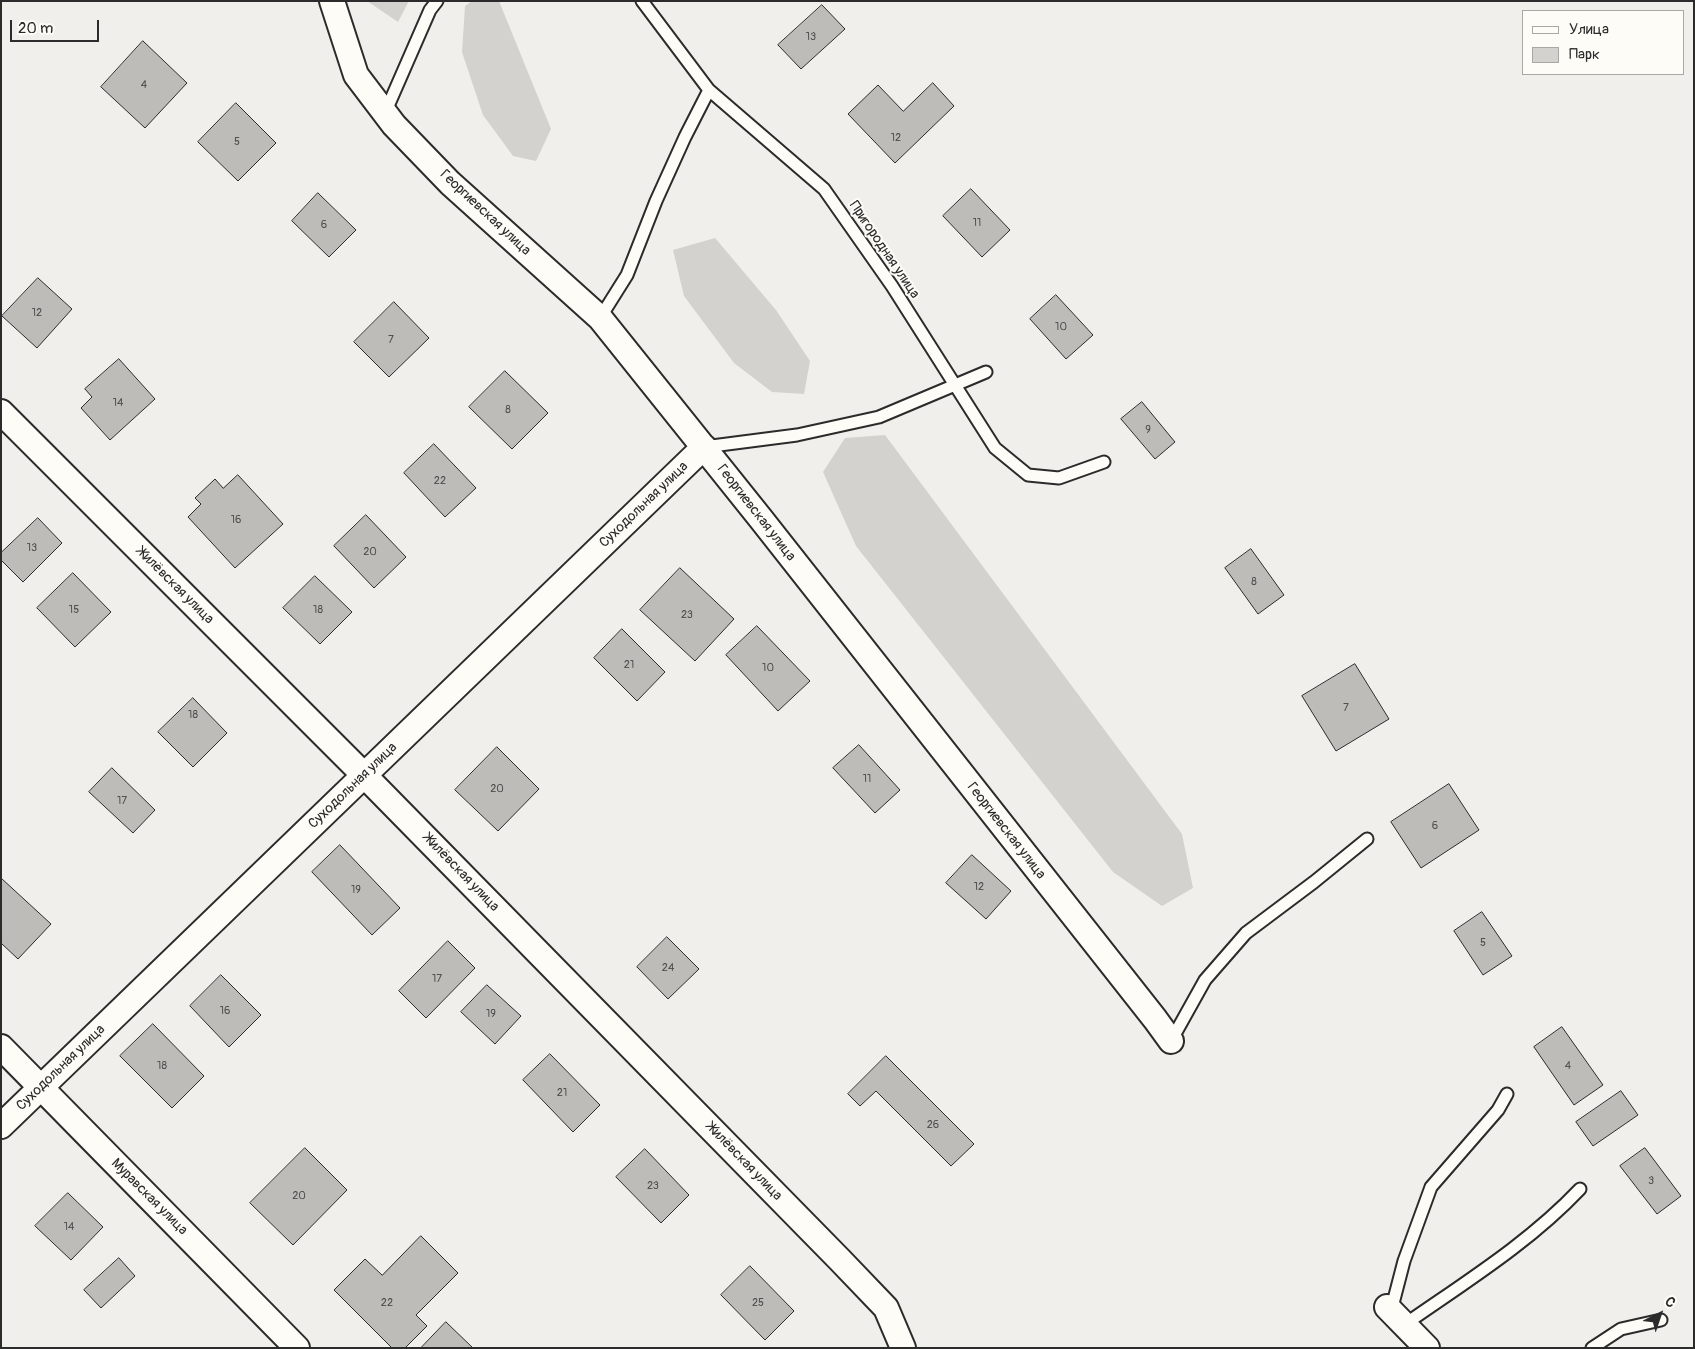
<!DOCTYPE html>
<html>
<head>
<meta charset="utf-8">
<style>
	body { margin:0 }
	#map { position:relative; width:1695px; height:1349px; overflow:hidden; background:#f0efeb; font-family:Pangolin,sans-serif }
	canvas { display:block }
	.frame { position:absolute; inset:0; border:2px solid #2b2b2b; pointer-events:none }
	.legend { position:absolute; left:1522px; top:10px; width:162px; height:65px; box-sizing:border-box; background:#fdfcf7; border:1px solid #a9a8a5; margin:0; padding:6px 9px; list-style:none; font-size:15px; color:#2b2b2b }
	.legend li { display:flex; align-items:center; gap:10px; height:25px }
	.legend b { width:25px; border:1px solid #a9a8a5 }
	.north { position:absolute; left:1635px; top:1289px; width:50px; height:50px; -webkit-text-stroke:4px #fdfcf7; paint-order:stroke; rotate:41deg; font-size:14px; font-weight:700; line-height:20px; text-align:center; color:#2b2b2b }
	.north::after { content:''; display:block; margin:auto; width:18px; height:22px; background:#2b2b2b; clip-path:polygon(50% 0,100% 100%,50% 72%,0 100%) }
	.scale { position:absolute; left:10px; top:20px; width:89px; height:22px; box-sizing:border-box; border:2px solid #2b2b2b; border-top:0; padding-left:6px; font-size:15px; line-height:18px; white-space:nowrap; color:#2b2b2b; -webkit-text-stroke:4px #fdfcf7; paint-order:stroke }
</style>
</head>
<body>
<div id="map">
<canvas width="1695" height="1349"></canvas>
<div class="frame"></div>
<ul class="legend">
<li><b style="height:6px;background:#fdfcf7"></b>Улица</li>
<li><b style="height:14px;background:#d3d2cf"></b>Парк</li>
</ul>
<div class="north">С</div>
<div class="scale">20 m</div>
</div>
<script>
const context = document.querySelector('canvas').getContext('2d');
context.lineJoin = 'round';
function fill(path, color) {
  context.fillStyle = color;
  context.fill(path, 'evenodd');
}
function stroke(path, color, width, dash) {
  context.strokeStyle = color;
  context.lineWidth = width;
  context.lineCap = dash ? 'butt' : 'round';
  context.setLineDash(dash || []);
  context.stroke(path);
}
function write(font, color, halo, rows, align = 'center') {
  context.font = font + ' Pangolin,sans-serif';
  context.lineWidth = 4;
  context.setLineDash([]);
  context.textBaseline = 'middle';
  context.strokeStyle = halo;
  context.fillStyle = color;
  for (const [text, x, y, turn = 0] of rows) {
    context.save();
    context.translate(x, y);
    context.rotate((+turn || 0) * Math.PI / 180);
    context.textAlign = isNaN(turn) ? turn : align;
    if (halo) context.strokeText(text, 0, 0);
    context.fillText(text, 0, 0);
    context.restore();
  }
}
fill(new Path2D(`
	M367,1H409L398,22Z
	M472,1H499L551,129L536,161L513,156L483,115L462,52L465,6Z
	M715,238L776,310L810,361L804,394L772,392L734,363L684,296L673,250Z
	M885,435L1182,834L1193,888L1162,906L1113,872L856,546L823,472L845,438Z`), '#d3d2cf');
const building = new Path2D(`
	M822,5L845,29L801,69L778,45Z
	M143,41L187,83L145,128L101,87Z
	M933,83L954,106L895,163L848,114L878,85L903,111Z
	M236,103L276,143L238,181L198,142Z
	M971,189L1010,230L982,257L943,216Z
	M318,193L356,230L329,257L292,221Z
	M38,278L72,309L37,348L2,316Z
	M1056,295L1093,335L1066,359L1030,319Z
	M394,302L429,338L389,377L354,342Z
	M119,359L155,399L110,440L81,408L92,397L85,389Z
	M505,371L548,413L512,449L469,407Z
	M1142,402L1175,442L1155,459L1121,419Z
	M434,444L476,488L445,517L404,473Z
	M238,475L283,524L235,568L188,517L201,504L195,498L215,479L223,488Z
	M366,515L406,557L374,588L334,546Z
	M38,518L62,543L23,582L1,560V553Z
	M1251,549L1284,595L1258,614L1225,568Z
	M680,568L734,619L695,661L640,610Z
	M73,573L111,612L75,647L37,608Z
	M315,576L352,612L320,644L283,608Z
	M757,626L810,681L778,711L726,655Z
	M622,629L665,672L637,701L594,658Z
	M1355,664L1389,719L1336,751L1302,696Z
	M193,698L227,733L193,767L158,732Z
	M859,745L900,790L875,813L833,768Z
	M497,747L539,789L498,831L455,790Z
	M112,768L155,810L133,833L89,792Z
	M1449,784L1479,830L1421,868L1391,822Z
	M340,845L400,908L372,935L312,872Z
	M972,855L1011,891L986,919L946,883Z
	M1,878L51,924L18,959L1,943Z
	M1482,912L1512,956L1483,975L1454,931Z
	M667,937L699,969L668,999L637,967Z
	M448,941L475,968L426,1018L399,991Z
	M221,975L261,1015L229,1047L190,1006Z
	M487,985L521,1016L495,1044L461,1012Z
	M153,1024L204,1076L172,1108L120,1056Z
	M1562,1027L1603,1085L1574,1105L1534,1047Z
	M550,1054L600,1105L573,1132L523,1080Z
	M886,1056L974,1144L951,1166L876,1091L860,1106L848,1094Z
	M1621,1091L1638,1115L1593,1146L1576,1122Z
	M305,1148L347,1190L293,1245L250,1203Z
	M1645,1148L1681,1196L1657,1214L1620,1166Z
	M645,1149L689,1195L661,1223L616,1177Z
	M68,1193L103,1227L71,1260L35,1226Z
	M421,1236L458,1273L416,1315L427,1326L405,1348H392L334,1290L365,1259L382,1275Z
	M119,1258L135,1276L101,1308L84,1290Z
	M750,1266L794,1311L765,1340L721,1295Z
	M446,1322L473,1348H421Z`);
fill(building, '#bdbcb8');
stroke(building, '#2b2b2b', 1);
const service = new Path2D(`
	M642,1L709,90L824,189L892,286L995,448L1028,475L1059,478L1104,462
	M385,113L430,10L437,1
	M600,318L627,275L656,201L685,137L709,90
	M704,447L797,435L879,417L986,372
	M1171,1041L1205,980L1246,933L1314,882L1367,839
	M1391,1311L1404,1261L1431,1187L1498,1110L1507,1094
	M1404,1325C1464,1283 1529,1243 1580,1189
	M1592,1348L1621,1329L1661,1320`);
const minor = new Path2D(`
	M332,1L356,75L394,125L450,183L600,318L761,519L1155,1019L1171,1041
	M1,412L364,775L840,1260L886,1308L903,1348
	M1,1047L297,1348
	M1,1126L704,447
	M1387,1307L1427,1348`);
stroke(service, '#2b2b2b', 15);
stroke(minor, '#2b2b2b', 28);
stroke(service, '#fdfcf7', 11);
stroke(minor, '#fdfcf7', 24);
write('11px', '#504f4e', null, [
	["13",811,37],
	["4",144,85],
	["12",896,138],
	["5",237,142],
	["11",977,223],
	["6",324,225],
	["12",37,313],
	["10",1061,327],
	["7",391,340],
	["14",118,403],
	["8",508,410],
	["9",1148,430],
	["22",440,481],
	["16",236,520],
	["13",32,548],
	["20",370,552],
	["8",1254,582],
	["15",74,610],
	["18",318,610],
	["23",687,615],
	["21",629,665],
	["10",768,668],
	["7",1346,708],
	["18",193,715],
	["11",867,779],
	["20",497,789],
	["17",122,801],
	["6",1435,826],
	["12",979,887],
	["19",356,890],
	["5",1483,943],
	["24",668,968],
	["17",437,979],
	["16",225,1011],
	["19",491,1014],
	["18",162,1066],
	["4",1568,1066],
	["21",562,1093],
	["26",933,1125],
	["3",1651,1181],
	["23",653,1186],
	["20",299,1196],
	["14",69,1227],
	["22",387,1303],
	["25",758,1303]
]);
write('14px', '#2b2b2b', '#fdfcf7', [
	["Георгиевская улица",485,213,43],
	["Пригородная улица",884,250,56],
	["Суходольная улица",644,505,-44],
	["Георгиевская улица",756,513,52],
	["Жилёвская улица",175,586,45],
	["Суходольная улица",353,786,-44],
	["Георгиевская улица",1006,831,52],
	["Жилёвская улица",461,873,46],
	["Суходольная улица",61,1068,-44],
	["Жилёвская улица",744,1162,46],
	["Муравская улица",149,1197,45]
]);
</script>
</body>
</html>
